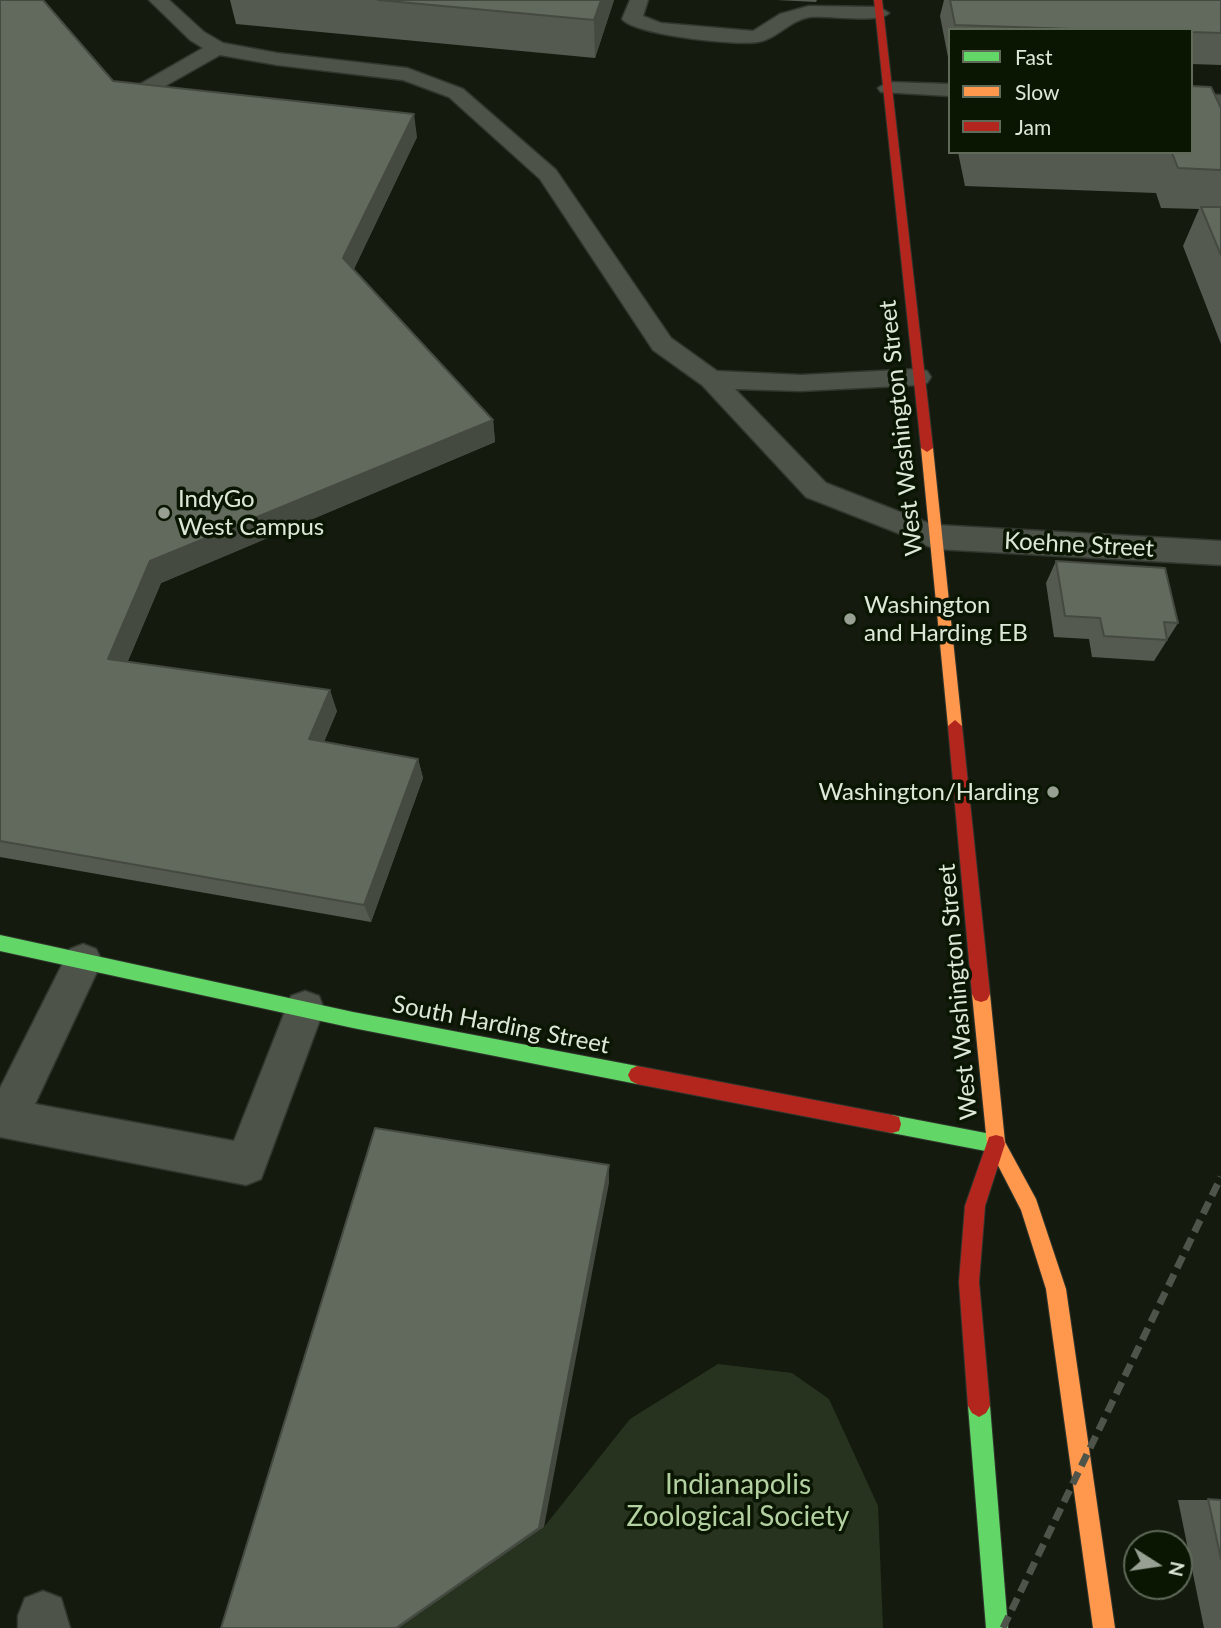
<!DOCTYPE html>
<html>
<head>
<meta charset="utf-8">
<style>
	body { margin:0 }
	#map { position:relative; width:1221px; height:1628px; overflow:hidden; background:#141b0e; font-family:Lato,sans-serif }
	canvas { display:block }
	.legend { position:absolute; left:948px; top:28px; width:245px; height:126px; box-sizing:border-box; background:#0a1602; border:2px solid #5f6a58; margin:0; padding:9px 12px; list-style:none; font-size:21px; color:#dee8d9 }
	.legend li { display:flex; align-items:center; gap:14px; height:35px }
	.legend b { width:35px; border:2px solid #5f6a58 }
	.north { position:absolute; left:1123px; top:1530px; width:70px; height:70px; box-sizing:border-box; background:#0a1602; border:2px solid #5f6a58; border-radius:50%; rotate:102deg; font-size:19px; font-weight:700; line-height:28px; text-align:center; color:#dee8d9 }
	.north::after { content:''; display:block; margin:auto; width:24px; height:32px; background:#97a092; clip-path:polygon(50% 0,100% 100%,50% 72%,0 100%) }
</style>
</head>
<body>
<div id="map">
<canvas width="1221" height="1628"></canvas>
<ul class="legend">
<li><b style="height:9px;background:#63d668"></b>Fast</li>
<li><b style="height:9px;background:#ff974d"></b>Slow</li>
<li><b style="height:9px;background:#b3261e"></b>Jam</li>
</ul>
<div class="north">N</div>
</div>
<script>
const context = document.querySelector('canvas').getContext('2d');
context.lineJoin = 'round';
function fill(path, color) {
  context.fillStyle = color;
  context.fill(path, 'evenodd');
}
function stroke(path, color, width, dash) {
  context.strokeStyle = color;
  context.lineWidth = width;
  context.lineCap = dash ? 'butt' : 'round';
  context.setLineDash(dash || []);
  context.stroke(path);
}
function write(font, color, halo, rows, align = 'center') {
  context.font = font + ' Lato,sans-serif';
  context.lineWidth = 7;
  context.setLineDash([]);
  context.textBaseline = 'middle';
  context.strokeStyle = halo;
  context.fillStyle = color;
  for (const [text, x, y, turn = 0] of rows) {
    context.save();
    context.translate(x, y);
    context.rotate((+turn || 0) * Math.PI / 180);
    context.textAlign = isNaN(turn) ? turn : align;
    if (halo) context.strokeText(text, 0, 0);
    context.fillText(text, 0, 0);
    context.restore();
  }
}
fill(new Path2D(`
	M718,1364L792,1373L829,1399L878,1506L883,1628H399L544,1527L630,1419Z`), '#27331f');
const lane = new Path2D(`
	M149,0H169L204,32L223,43L277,53L407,68L463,89L556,170L671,338L717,371L801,375L918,369L927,371L931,377L927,383L918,385L801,391L735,389L826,483L946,530L951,537L946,544L936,548L926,544L806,497L702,385L653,350L540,179L449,97L403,80L277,65L220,55L128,107H114L111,103L114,99L203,48L190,40Z
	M630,0H648L643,16L661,23L753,31L780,14L809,6L879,7L889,13C880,24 827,15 810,17C790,20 777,39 758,42C736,46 635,35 622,19Z
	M888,82L950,84V96L881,92L878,88Z
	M1191,94L1221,95V107L1191,106Z
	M83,944L96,949L102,961L35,1104L234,1141L291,996L305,991L319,996L324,1009L261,1179L246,1185L0,1137V1088L70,949Z
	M43,1591L61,1598L70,1628H18V1616L25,1598Z`);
const street = new Path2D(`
	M936,525L1221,541V565L936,549L925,545L920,537L925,529Z`);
const fast = new Path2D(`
	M0,935L353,1012L637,1066L643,1069L646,1075L643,1081L637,1084L353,1028L0,951Z
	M892,1115L996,1135L1003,1137L1005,1144L1003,1151L996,1153L892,1133L885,1131L883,1124L885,1117Z
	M979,1395L986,1399L990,1406L1008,1628H986L968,1406L972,1399Z`);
const slow = new Path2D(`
	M927,444L933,448L962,726L955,732L948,726L921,448Z
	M981,986L987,988L990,994L1005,1142L1036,1199L1066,1289L1115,1628H1093L1046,1289L1021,1210L987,1144L972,994L975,988Z`);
const jam = new Path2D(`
	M874,0H882L933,448L927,452L921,448Z
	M955,720L962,726L990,994L987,1000L981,1002L975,1000L972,994L948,726Z
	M637,1066L892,1115L899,1117L901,1124L899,1131L892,1133L637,1084L631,1081L628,1075L631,1069Z
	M996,1135L1003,1137L1005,1144L985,1206L979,1282L990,1406L986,1413L979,1417L972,1413L968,1406L959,1282L965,1206L989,1137Z`);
stroke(lane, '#31362e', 3);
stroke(street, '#31362e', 3);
stroke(fast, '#31362e', 2);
stroke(slow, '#31362e', 2);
stroke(jam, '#31362e', 2);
fill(lane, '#4e534a');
fill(street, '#4e534a');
fill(fast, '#63d668');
fill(slow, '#ff974d');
fill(jam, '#b3261e');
stroke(new Path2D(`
	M1003,1628L1221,1177`), '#4f544a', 7, [13, 7]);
fill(new Path2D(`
	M0,0L113,81L417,137L354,269L493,420L495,442L161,583L128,661L337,711L324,742L418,759L423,778L371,922L0,857Z
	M230,0H614L595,58L236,24Z
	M776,0H817L816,2Z
	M944,0H1221V65L1191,64V30H950V57H948L940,16Z
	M1221,108V344L1183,246L1199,209L1161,208L1156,193L965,186L958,152H1191Z
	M1056,561L1178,623L1154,661L1092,657L1089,639L1054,637L1046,583Z
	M1178,1500H1221V1628H1204Z`), '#545a50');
fill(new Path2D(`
	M601,0H614L595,58L594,20Z
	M414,114L417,137L348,281L343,258Z
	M493,420L495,442L161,583L120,679L108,659L150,561Z
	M330,690L337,711L316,759L309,739Z
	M418,759L423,778L371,922L364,905Z
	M609,1165V1183L544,1527L399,1628H396Z`), '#454a41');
const building = new Path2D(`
	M0,0H43L113,81L414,114L343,258L493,420L150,561L108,659L330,690L309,739L418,759L364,905L0,841Z
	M378,0H601L594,20Z
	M950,0H1221V33L1191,32V30H1103L955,25Z
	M1191,86L1211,87L1221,108V170L1178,168L1172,153L1142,152H1191Z
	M1201,207H1221V255Z
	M1056,561L1165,568L1178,623L1164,622L1167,640L1104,636L1100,618L1065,616Z
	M375,1128L609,1165L539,1528L396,1628H221Z
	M1208,1499L1221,1500V1559Z`);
fill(building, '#62695d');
stroke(building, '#454a41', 2);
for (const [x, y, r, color] of [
	[164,513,7,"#97a092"],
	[850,619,7,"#97a092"],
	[1053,792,7,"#97a092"]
]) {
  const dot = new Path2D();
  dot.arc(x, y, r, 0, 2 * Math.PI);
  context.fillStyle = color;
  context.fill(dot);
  stroke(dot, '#0a1602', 2.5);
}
write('24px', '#dee8d9', '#0a1602', [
	["West Washington Street",901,428,-96],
	["Koehne Street",1079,545,3],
	["West Washington Street",958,992,-95],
	["South Harding Street",501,1025,11]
]);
write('24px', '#dee8d9', '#0a1602', [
	["IndyGo",178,499],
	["West Campus",178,527],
	["Washington",864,605],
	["and Harding EB",864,633],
	["Washington/Harding",1039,792,"right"]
], 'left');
write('28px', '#b3d0a1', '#0a1602', [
	["Indianapolis",738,1485],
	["Zoological Society",738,1517]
]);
</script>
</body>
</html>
